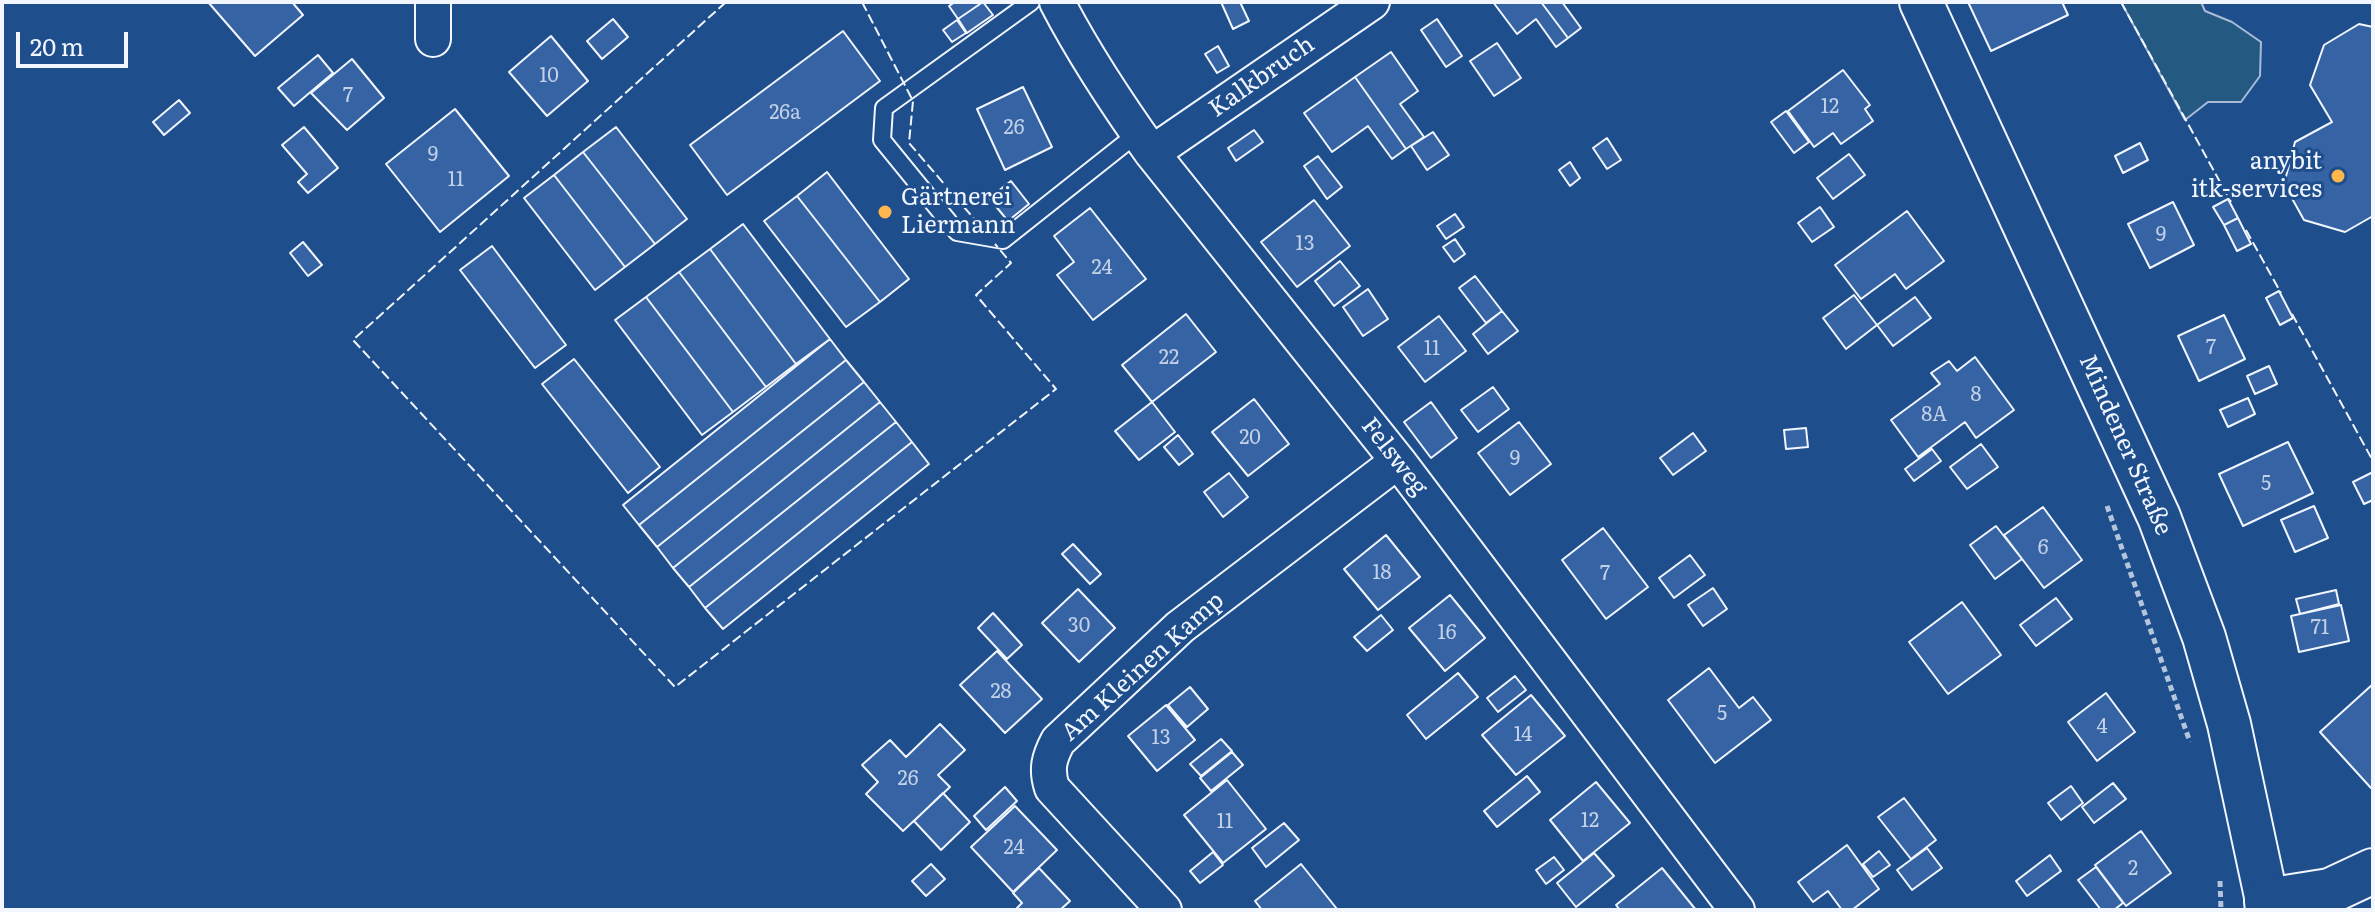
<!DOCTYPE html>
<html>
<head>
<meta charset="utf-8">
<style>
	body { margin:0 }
	#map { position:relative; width:2375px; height:912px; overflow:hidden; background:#1f4e8c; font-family:Literata,serif }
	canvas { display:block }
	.frame { position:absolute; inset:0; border:4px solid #f2f6ff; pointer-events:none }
	.scale { position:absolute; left:16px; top:32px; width:112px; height:36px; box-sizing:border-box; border:4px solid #f2f6ff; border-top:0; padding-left:10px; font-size:24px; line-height:28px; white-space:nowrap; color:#f2f6ff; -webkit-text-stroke:6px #1f4e8c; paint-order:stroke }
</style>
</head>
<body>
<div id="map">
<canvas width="2375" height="912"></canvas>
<div class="frame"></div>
<div class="scale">20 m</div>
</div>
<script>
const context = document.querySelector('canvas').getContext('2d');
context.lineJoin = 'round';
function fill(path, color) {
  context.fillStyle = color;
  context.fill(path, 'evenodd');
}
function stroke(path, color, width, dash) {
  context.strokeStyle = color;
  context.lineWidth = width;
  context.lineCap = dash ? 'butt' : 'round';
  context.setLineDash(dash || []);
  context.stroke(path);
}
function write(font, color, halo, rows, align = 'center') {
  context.font = font + ' Literata,serif';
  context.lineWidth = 6;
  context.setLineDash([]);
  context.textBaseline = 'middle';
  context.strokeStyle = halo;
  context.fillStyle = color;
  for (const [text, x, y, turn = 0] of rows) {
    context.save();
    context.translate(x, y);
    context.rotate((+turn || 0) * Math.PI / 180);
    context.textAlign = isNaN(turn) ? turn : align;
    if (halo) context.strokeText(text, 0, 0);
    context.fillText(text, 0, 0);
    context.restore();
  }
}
const green = new Path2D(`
	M2121,2H2201L2205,11L2232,22L2261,42L2260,76L2241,102H2208L2185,120Z`);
fill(green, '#245a82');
stroke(green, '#a8bbd7', 2);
const building = new Path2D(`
	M208,2H292L303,15L255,56Z
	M955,2H983L958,19L949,6Z
	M983,2L993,15L967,33L958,19Z
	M1221,2H1240L1249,21L1233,29Z
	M1493,2H1541L1568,38L1556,47L1536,19L1517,34Z
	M1541,2H1562L1581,28L1568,38Z
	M1968,2H2062L2068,15L1991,51Z
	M613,19L628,37L602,59L587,41Z
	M1437,19L1462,56L1446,67L1421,30Z
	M957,20L966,33L952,42L943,30Z
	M2359,24L2373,27V216L2345,232L2304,220L2284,184L2295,142L2332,122L2310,85L2324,45Z
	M843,31L880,81L727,195L690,145Z
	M551,36L588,81L547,116L509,72Z
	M1497,43L1521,78L1494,96L1470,61Z
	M1218,46L1229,66L1217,73L1205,54Z
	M1391,52L1418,91L1400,104L1424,137L1406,149L1355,77Z
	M318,55L333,73L294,106L278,88Z
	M352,59L384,98L347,130L311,93Z
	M1843,70L1870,105L1865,109L1873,121L1841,144L1833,133L1814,147L1788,111Z
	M1355,77L1406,149L1392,159L1368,126L1332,152L1304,113Z
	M1023,87L1052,147L1005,170L977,109Z
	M179,100L190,113L164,135L153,122Z
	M455,109L509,176L440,232L386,164Z
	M1786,111L1809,142L1794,153L1771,122Z
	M304,127L338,168L308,193L298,182L307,174L282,145Z
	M616,127L687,219L655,244L583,152Z
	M1254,130L1263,142L1236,161L1228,148Z
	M1433,132L1449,155L1427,170L1411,146Z
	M1607,138L1621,160L1607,169L1593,148Z
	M2140,143L2148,160L2123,173L2115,156Z
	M583,152L655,244L625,267L554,175Z
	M1849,154L1865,175L1833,199L1817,178Z
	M1318,156L1342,187L1327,199L1304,166Z
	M1570,162L1580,178L1570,186L1559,170Z
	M827,172L909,279L880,302L797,196Z
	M554,175L625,267L595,290L524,198Z
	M1011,181L1029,204L1008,221L989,198Z
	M797,196L880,302L846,327L764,221Z
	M2228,199L2238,218L2224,225L2213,207Z
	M1314,200L1350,246L1297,287L1261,242Z
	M2173,202L2194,245L2150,268L2128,224Z
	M1820,207L1834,227L1812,242L1798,223Z
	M1090,208L1146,279L1093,320L1057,275L1074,262L1054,236Z
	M1907,211L1944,261L1906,289L1895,274L1861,299L1835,265Z
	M1455,214L1464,227L1446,239L1437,226Z
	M2238,218L2251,244L2237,251L2224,225Z
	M743,224L830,339L796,364L710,249Z
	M1455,239L1465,254L1454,262L1443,247Z
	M303,242L322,265L308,276L290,253Z
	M492,246L566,345L535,368L460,270Z
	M710,249L796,364L766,387L679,272Z
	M1340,261L1360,286L1334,306L1315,281Z
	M679,272L766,387L733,412L646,297Z
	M1475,276L1502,311L1486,323L1459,288Z
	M1368,289L1388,319L1363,336L1343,307Z
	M2279,291L2293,318L2280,325L2266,298Z
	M1854,295L1877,325L1846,349L1823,318Z
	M646,297L733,412L702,435L615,320Z
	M1915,297L1931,318L1893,346L1877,325Z
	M1502,311L1518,331L1488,354L1473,334Z
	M1186,314L1216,352L1152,402L1122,365Z
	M2224,315L2245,359L2199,381L2178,336Z
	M1439,316L1466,351L1425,382L1398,347Z
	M830,339L846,360L639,525L623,505Z
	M1975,357L2014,410L1976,438L1965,422L1918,457L1891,420L1940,384L1931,373L1949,361L1957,371Z
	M574,359L660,467L628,493L542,384Z
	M846,360L864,382L657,547L639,525Z
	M2269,366L2277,384L2255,394L2247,376Z
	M864,382L880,402L673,568L657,547Z
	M1493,387L1509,409L1478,432L1461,410Z
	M2248,398L2255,414L2228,427L2220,410Z
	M1254,399L1289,444L1248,476L1212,432Z
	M880,402L896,422L689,587L673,568Z
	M1152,402L1175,432L1139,460L1115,431Z
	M1431,402L1457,438L1431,458L1404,422Z
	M896,422L912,442L705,608L689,587Z
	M1519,422L1551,464L1510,495L1478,453Z
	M1806,428L1808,447L1786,449L1784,430Z
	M1693,433L1706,451L1673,475L1660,458Z
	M1178,435L1193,454L1179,465L1164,447Z
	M912,442L929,464L723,629L705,608Z
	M2288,442L2313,493L2243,526L2219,474Z
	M1981,444L1998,467L1967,489L1950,467Z
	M1932,449L1941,461L1914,481L1905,469Z
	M2373,472V500L2364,504L2353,482Z
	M1229,473L1248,497L1223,517L1204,492Z
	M2314,506L2328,538L2295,552L2281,520Z
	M2043,507L2082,560L2044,588L2004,535Z
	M1996,526L2022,559L1995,579L1970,545Z
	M1603,528L1648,587L1606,619L1562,560Z
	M1386,535L1420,577L1378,610L1344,569Z
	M1073,544L1101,574L1090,584L1062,554Z
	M1690,555L1705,575L1674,598L1659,578Z
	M1713,588L1727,609L1703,626L1688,605Z
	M1078,589L1115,628L1079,662L1042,623Z
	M2336,590L2339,604L2300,614L2296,599Z
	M1450,595L1485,638L1445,671L1409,628Z
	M2056,598L2072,619L2036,646L2020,625Z
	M1962,602L2001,655L1948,694L1909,642Z
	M2341,605L2349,641L2299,652L2291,616Z
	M993,613L1022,645L1007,659L978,628Z
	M1381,615L1393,630L1367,651L1354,637Z
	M997,651L1042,699L1005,733L960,685Z
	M1709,668L1739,708L1753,697L1771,720L1715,763L1668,700Z
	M1458,673L1478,697L1426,739L1407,715Z
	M1515,676L1526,690L1498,712L1487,698Z
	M2373,684V787L2371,788L2320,732Z
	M1190,687L1208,709L1187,727L1168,705Z
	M2106,693L2135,732L2097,761L2068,722Z
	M1531,695L1565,736L1516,775L1482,735Z
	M1166,705L1195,740L1157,771L1128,736Z
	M940,724L965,750L938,775L950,787L903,831L866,794L878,782L862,765L890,740L906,757Z
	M1221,739L1232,751L1201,776L1190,764Z
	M1232,752L1243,765L1211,791L1200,778Z
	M1527,776L1540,792L1497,827L1484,811Z
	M1227,780L1266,829L1223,863L1184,815Z
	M1596,782L1630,823L1583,861L1550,820Z
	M2113,783L2126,799L2094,823L2082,807Z
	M2071,786L2083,803L2061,820L2048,803Z
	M1005,787L1017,801L986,830L974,816Z
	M943,793L970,822L941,850L914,821Z
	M1904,798L1936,840L1911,859L1878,817Z
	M1015,806L1057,850L1013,892L971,847Z
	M1284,823L1299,840L1266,867L1252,848Z
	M2141,831L2171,873L2126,906L2095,865Z
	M1847,845L1879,889L1852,910H1842L1828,891L1813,902L1798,882Z
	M1927,848L1942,868L1912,890L1897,870Z
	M1879,851L1890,865L1873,877L1863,864Z
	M1213,852L1223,865L1200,883L1190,871Z
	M1594,853L1614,876L1576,907L1557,883Z
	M2050,855L2061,871L2027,896L2016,881Z
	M1554,857L1564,870L1546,884L1536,870Z
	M931,864L945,879L926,896L912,881Z
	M1301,864L1337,909L1262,910L1255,901Z
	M2096,867L2123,903L2114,910H2101L2078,880Z
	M1039,868L1070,901L1060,910H1015L1022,903L1013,893Z
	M1662,868L1696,910H1620L1616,905Z`);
fill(building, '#3563a3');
stroke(building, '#f2f6ff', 2);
const service = new Path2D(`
	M1031,2L884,108L882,140L957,232L1003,240L1138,133`);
const minor = new Path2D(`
	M1057,2C1085,56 1117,104 1152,153L1398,461L1737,910
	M433,39V2
	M1152,153L1372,2
	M1164,910L1052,788C1046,769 1049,758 1058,741L1180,627L1398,461`);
const tertiary = new Path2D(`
	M1921,2L2159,517L2204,637L2229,724L2267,901`);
const secondary = new Path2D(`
	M2268,910L2267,901L2330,891L2373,871`);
stroke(service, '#f2f6ff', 20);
stroke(minor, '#f2f6ff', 38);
stroke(tertiary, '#f2f6ff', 46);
stroke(secondary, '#f2f6ff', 48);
stroke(new Path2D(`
	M2107,506L2190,742
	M2220,881L2221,910`), '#b3c4dc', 5, [6, 4]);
stroke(service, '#1f4e8c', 16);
stroke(minor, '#1f4e8c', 34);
stroke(tertiary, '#1f4e8c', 42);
stroke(secondary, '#1f4e8c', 44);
stroke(new Path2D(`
	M726,2L353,340L675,687L1056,389L976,295L1011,263L995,244
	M862,2L913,101L909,143L988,235
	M2121,2L2231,202
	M2246,230L2281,293
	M2292,314L2373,461`), '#f2f6ff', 2, [10, 4]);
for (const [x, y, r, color] of [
	[2338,176,8,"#ffb74d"],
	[885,212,8,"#ffb74d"]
]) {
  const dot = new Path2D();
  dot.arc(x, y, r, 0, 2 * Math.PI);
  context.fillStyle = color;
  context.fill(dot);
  stroke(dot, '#1f4e8c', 3);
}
write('20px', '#c3d1e8', null, [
	["10",549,76],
	["7",348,96],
	["12",1830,107],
	["26a",785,113],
	["26",1014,128],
	["9",433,155],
	["11",456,180],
	["9",2161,235],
	["13",1305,244],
	["24",1102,268],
	["7",2211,348],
	["11",1432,349],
	["22",1169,358],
	["8",1976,395],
	["8A",1934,415],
	["20",1250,438],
	["9",1515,459],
	["5",2266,484],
	["6",2043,548],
	["18",1382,573],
	["7",1605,574],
	["30",1079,626],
	["71",2320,628],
	["16",1447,633],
	["28",1001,692],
	["5",1722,714],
	["4",2102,727],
	["14",1523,735],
	["13",1161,738],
	["26",908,779],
	["12",1590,821],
	["11",1225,822],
	["24",1014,848],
	["2",2133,869]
]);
write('24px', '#f2f6ff', '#1f4e8c', [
	["Kalkbruch",1262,77,-35],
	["Mindener Straße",2125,445,66],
	["Felsweg",1394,457,52],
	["Am Kleinen Kamp",1143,667,-42]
]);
write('24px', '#f2f6ff', '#1f4e8c', [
	["anybit",2322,162],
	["itk-services",2322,190],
	["Gärtnerei",901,198,"left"],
	["Liermann",901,226,"left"]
], 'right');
</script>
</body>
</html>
